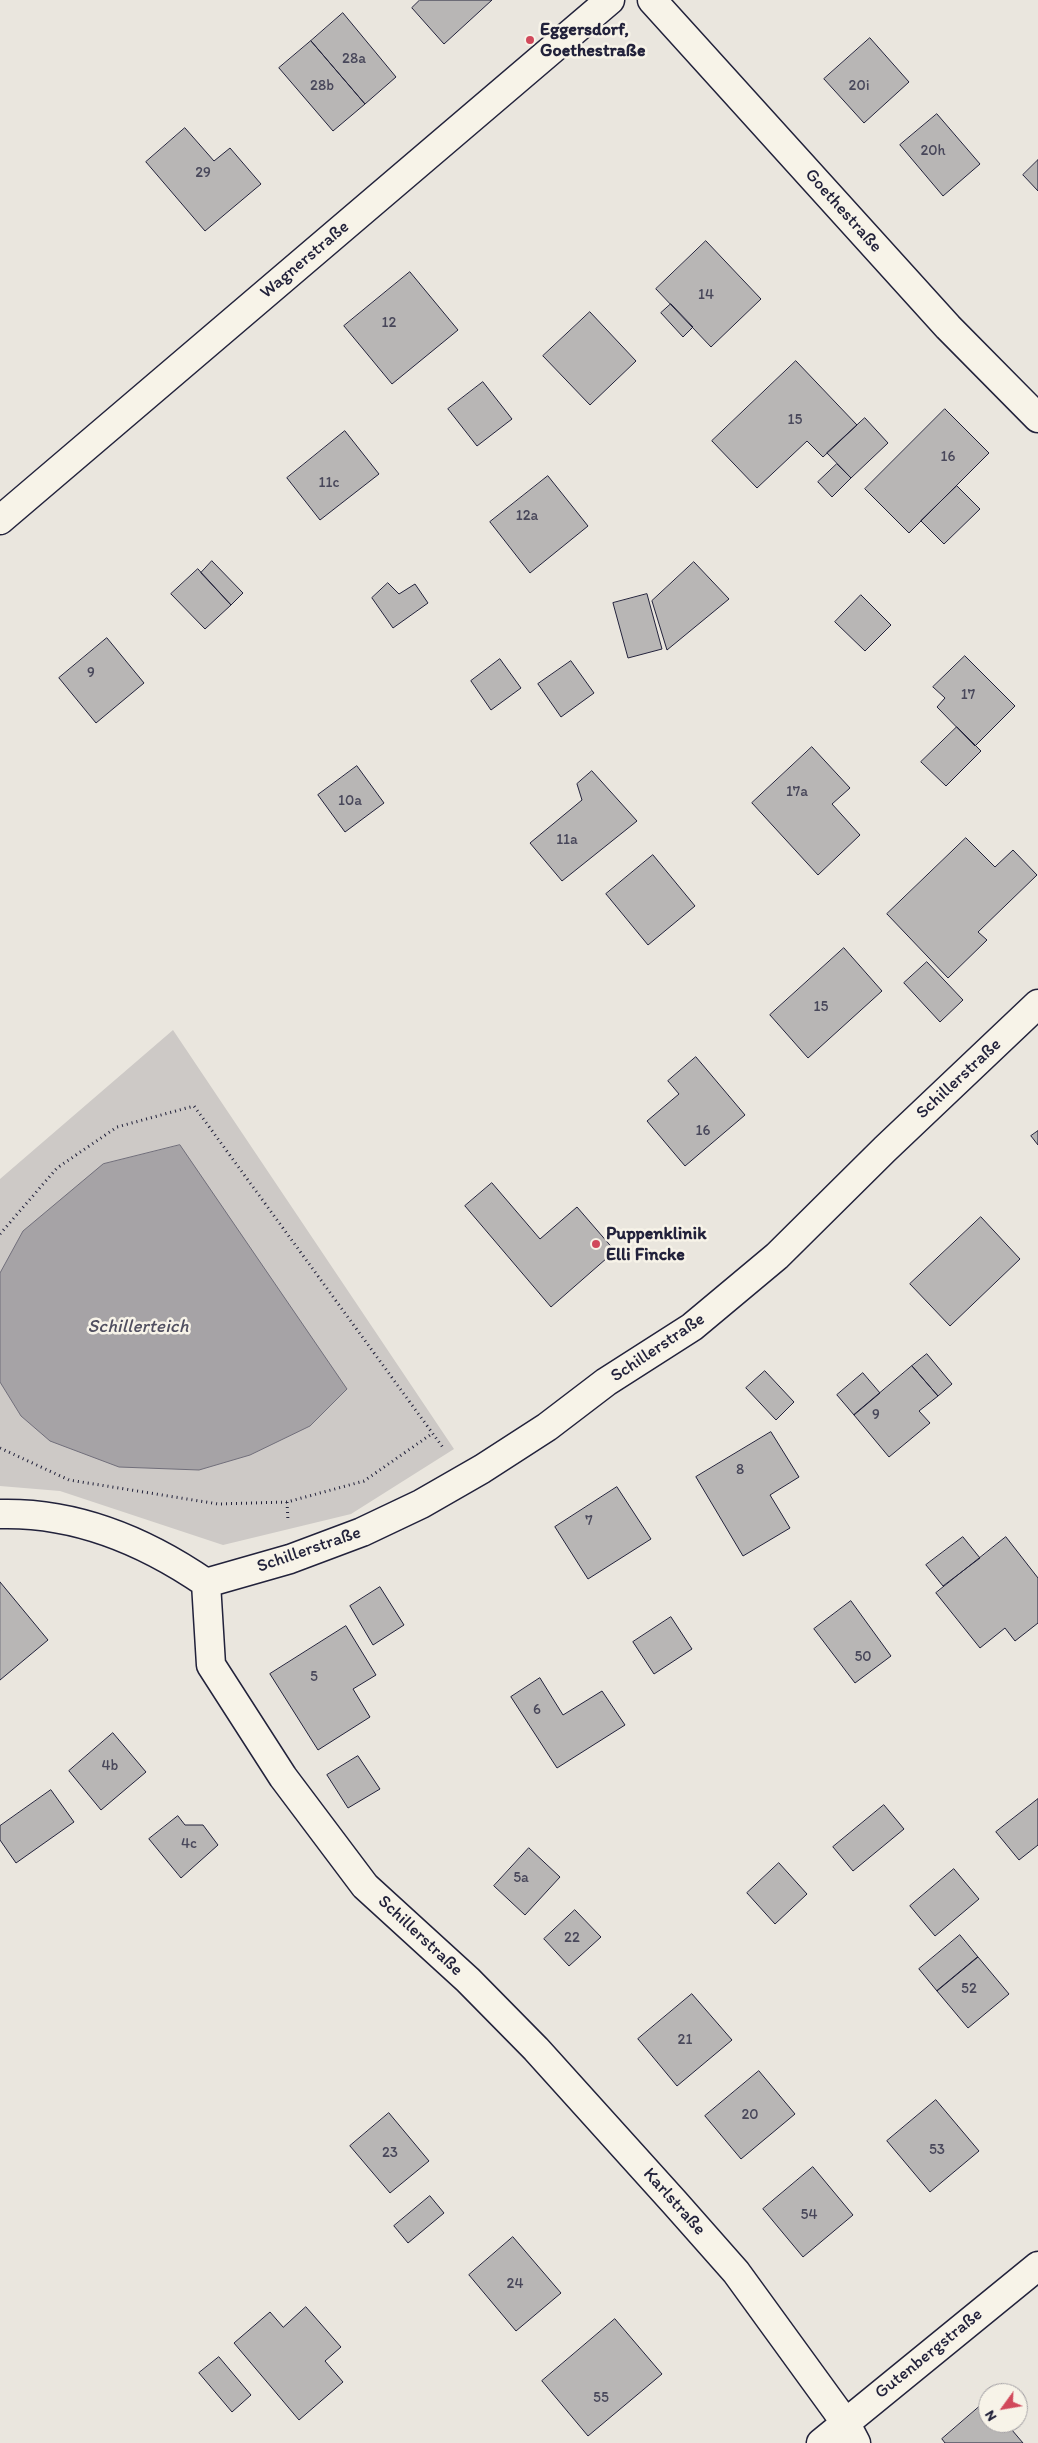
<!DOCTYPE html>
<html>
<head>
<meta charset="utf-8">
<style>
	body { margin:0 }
	#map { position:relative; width:1038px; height:2443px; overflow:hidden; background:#eae6de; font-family:Itim,sans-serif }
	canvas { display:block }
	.north { position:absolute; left:978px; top:2383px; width:50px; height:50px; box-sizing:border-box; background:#f7f3e8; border:1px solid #a29fa3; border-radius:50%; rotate:238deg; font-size:14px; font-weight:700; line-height:20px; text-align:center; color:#22223b }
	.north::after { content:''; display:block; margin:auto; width:18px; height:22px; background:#d1495b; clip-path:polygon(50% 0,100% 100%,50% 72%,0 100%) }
</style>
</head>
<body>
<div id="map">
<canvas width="1038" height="2443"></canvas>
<div class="north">N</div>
</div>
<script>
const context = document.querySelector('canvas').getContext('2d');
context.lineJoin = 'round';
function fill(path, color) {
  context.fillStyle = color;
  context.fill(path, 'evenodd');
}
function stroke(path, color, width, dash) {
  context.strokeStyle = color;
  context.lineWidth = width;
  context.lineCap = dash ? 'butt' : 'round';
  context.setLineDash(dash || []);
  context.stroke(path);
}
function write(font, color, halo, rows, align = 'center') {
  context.font = font + ' Itim,sans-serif';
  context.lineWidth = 5;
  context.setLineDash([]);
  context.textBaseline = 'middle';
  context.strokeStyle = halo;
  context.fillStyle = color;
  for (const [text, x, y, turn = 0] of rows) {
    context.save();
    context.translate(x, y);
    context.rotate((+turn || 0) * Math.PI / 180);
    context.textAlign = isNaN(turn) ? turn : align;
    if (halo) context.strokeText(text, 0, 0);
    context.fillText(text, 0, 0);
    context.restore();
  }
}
fill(new Path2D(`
	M173,1030L454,1449L351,1514L223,1545L60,1491L0,1486V1179Z`), '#cdc9c6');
const water = new Path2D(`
	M180,1145L347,1389L310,1426L250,1455L199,1470L119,1467L50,1441L21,1416L0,1382V1273L23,1231L103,1164Z`);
fill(water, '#a6a3a6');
stroke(water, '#716f7b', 1);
const building = new Path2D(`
	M420,0H492L444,44L412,8Z
	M343,13L396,77L365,104L311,41Z
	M870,38L909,82L864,123L824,79Z
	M311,41L365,104L333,131L279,68Z
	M937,114L980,164L943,196L900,145Z
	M185,128L214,161L230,148L261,184L205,231L146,162Z
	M1038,160V191L1023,175Z
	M706,241L761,299L711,347L656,289Z
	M410,272L458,330L392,384L344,326Z
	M671,304L693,327L683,337L661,313Z
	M590,312L636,361L590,405L543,356Z
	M796,361L857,425L823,457L807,441L757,488L712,441Z
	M483,382L512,419L477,446L448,409Z
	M945,409L989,453L909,533L865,489Z
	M865,418L888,443L851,478L827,453Z
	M345,431L379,474L320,520L287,478Z
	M837,464L851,478L832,497L818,482Z
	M548,476L588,526L530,573L490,522Z
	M957,486L980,509L944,544L921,521Z
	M212,561L243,593L231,605L201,573Z
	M694,562L729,599L667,650L652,601Z
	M198,569L231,605L205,629L171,594Z
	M388,583L399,594L415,584L428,603L393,628L372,598Z
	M647,594L662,649L628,658L613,603Z
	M861,595L891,625L865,651L835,622Z
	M107,638L144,683L96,723L59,678Z
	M965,656L1015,706L975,746L937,707L945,698L933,687Z
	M500,659L521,688L491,710L471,681Z
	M571,661L594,693L561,717L538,684Z
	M957,727L981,751L946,786L921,762Z
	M812,747L850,788L832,804L860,835L818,875L752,803Z
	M357,766L384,803L345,832L318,795Z
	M592,771L637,821L562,881L530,843L582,800L577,784Z
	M966,838L995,867L1013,850L1037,875L978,932L987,940L948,978L887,914Z
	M653,855L695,906L648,945L606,894Z
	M844,948L882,991L808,1058L770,1015Z
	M927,962L963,1000L940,1022L904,983Z
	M696,1057L745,1115L685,1166L647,1121L679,1094L668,1081Z
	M1038,1131V1145L1031,1136Z
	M492,1183L540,1239L577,1207L615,1251L551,1307L465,1206Z
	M981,1217L1020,1259L950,1326L910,1284Z
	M927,1354L952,1384L938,1396L912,1366Z
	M912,1366L938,1396L919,1411L930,1423L889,1457L854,1415Z
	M765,1371L794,1402L776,1420L746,1388Z
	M863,1373L880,1393L854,1415L837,1395Z
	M771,1432L799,1477L770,1495L790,1528L743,1556L696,1477Z
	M617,1487L651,1539L588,1579L555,1527Z
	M963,1537L980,1558L943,1586L926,1565Z
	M1006,1537L1038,1578V1623L1015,1641L1005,1628L980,1648L936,1593Z
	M0,1582L48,1640L0,1680Z
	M380,1587L404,1625L373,1645L350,1606Z
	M851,1601L891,1656L855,1683L814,1629Z
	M671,1617L692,1649L654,1674L633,1642Z
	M346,1626L376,1675L353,1689L370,1717L318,1750L270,1674Z
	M540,1678L563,1715L602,1691L625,1725L557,1768L511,1697Z
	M113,1733L146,1772L101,1810L69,1771Z
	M358,1756L380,1789L348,1808L327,1775Z
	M51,1790L74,1822L16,1863L0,1840V1826Z
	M1038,1799V1845L1019,1860L996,1832Z
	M884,1805L904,1829L853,1871L833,1847Z
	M178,1816L185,1825H203L218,1845L181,1878L149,1839Z
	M529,1848L560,1877L525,1915L494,1886Z
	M779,1863L807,1894L775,1924L747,1893Z
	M954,1869L979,1899L935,1936L910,1906Z
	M575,1910L601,1937L569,1966L544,1939Z
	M960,1935L978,1957L937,1991L919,1969Z
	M978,1957L1009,1994L968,2028L937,1991Z
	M692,1994L732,2040L677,2086L638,2039Z
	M759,2071L795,2114L741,2159L705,2116Z
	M936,2100L979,2151L930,2192L887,2141Z
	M389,2113L429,2161L390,2193L350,2146Z
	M813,2167L853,2215L803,2257L763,2209Z
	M430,2196L444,2213L408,2243L394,2226Z
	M513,2237L561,2293L516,2331L469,2275Z
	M306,2307L341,2347L325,2361L343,2382L299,2420L234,2343L270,2312L283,2327Z
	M615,2319L662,2374L588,2436L542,2381Z
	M219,2357L251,2395L232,2412L199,2373Z
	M987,2400L988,2423H1006L1023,2443H945L942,2439Z`);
fill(building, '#b8b6b5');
stroke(building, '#22223b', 1);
const minor = new Path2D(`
	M652,0L948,327L1038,418
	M0,520L610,0
	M0,1514C75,1512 145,1541 206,1583
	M206,1583L211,1665L283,1777L365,1886L468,1980L536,2049L675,2203L736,2272L845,2422L856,2443
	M206,1583L290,1559L362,1532L421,1504L482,1469L547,1427L606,1382L692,1327L777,1256L885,1149L1038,1004
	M821,2443L1038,2266`);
stroke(minor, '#22223b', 31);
stroke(new Path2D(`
	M0,1234L57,1168L117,1127L194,1106L444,1449
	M0,1448L69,1480L218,1504L287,1502L364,1481L433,1433
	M287,1502L288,1521`), '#22223b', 3, [1, 4]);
stroke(minor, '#f7f3e8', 28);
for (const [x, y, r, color] of [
	[530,40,5,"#d1495b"],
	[596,1244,5,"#d1495b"]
]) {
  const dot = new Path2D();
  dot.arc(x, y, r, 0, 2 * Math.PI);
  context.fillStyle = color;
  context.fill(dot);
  stroke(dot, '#f7f3e8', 2);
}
write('15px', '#48475a', null, [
	["28a",354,59],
	["28b",322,86],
	["20i",859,86],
	["20h",933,151],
	["29",203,173],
	["14",706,295],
	["12",389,323],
	["15",795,420],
	["16",948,457],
	["11c",329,483],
	["12a",527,516],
	["9",91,673],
	["17",968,695],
	["17a",797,792],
	["10a",350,801],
	["11a",567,840],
	["15",821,1007],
	["16",703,1131],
	["9",876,1415],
	["8",740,1470],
	["7",589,1521],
	["50",863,1657],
	["5",314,1677],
	["6",537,1710],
	["4b",110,1766],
	["4c",189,1844],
	["5a",521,1878],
	["22",572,1938],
	["52",969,1989],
	["21",685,2040],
	["20",750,2115],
	["53",937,2150],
	["23",390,2153],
	["54",809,2215],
	["24",515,2284],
	["55",601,2398]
]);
write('bold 18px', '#22223b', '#f7f3e8', [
	["Eggersdorf,",540,30],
	["Goethestraße",540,51],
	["Puppenklinik",606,1234],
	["Elli Fincke",606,1255]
], 'left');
write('18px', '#22223b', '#f7f3e8', [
	["Goethestraße",843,211,48],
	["Wagnerstraße",305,260,-40],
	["Schillerstraße",959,1079,-43],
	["Schillerstraße",658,1348,-34],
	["Schillerstraße",309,1550,-19],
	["Schillerstraße",420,1936,43],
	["Karlstraße",674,2202,48],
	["Gutenbergstraße",929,2354,-39]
]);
write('italic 19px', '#504f60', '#f7f3e8', [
	["Schillerteich",138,1327]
]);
</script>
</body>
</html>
